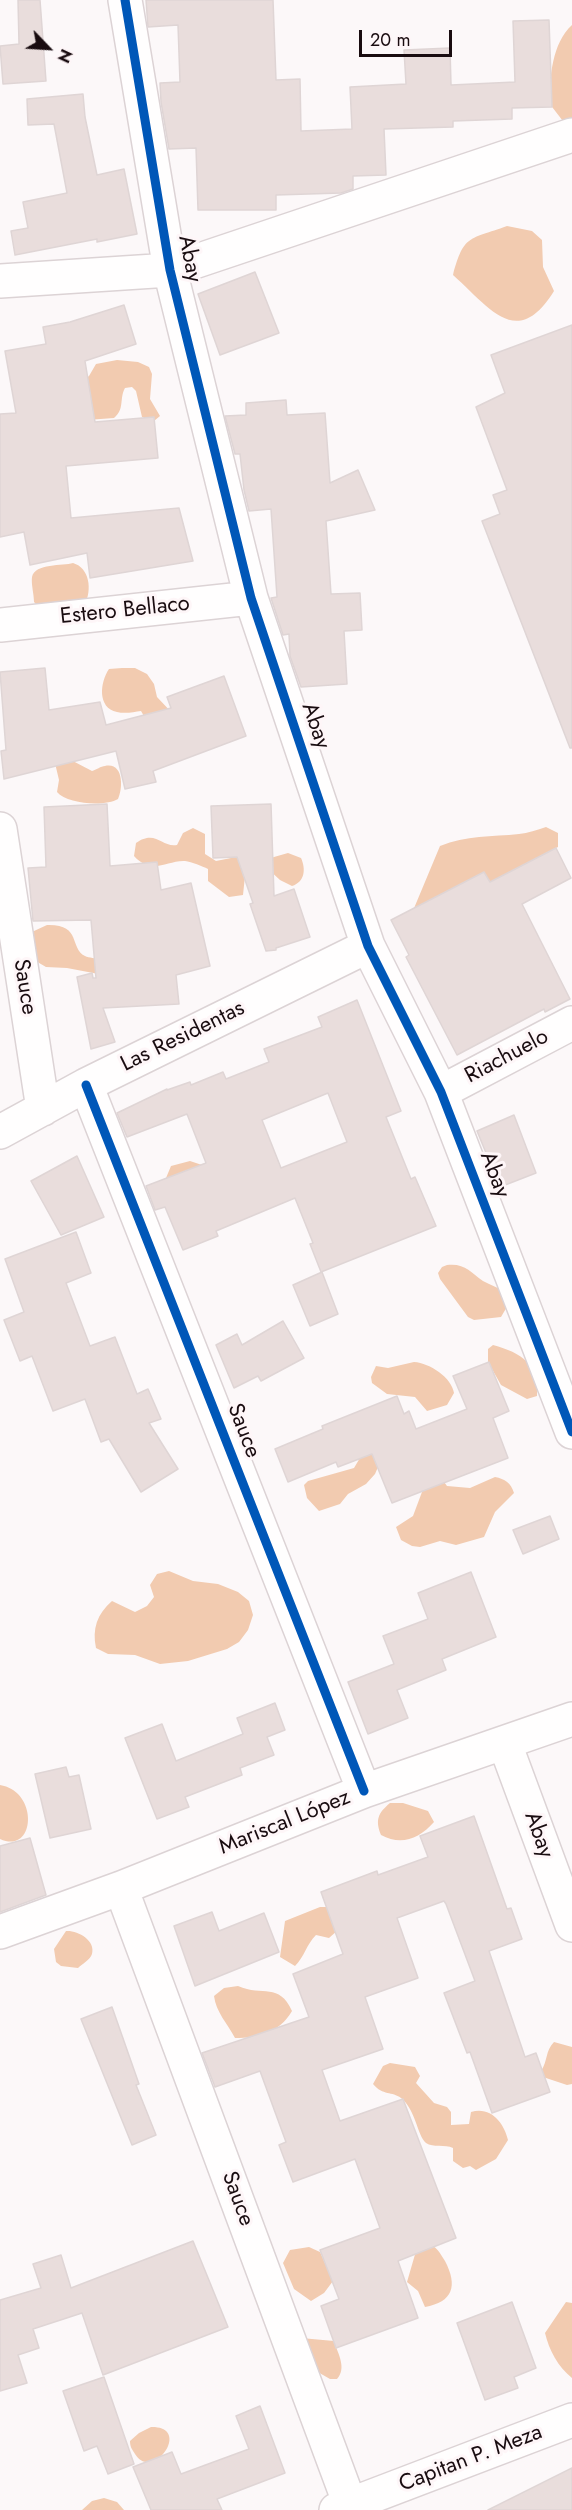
<!DOCTYPE html>
<html>
<head>
<meta charset="utf-8">
<style>
	body { margin:0 }
	#map { position:relative; width:572px; height:2510px; overflow:hidden; background:#fcf8f9; font-family:Jost,sans-serif }
	canvas { display:block }
	.north { position:absolute; left:18px; top:18px; width:60px; height:60px; -webkit-text-stroke:4px #fef6f8; paint-order:stroke; rotate:115deg; font-size:16px; font-weight:700; line-height:24px; text-align:center; color:#190c10 }
	.north::after { content:''; display:block; margin:auto; width:21px; height:27px; background:#190c10; clip-path:polygon(50% 0,100% 100%,50% 72%,0 100%) }
	.scale { position:absolute; left:359px; top:30px; width:93px; height:27px; box-sizing:border-box; border:3px solid #190c10; border-top:0; padding-left:8px; font-size:18px; line-height:21px; white-space:nowrap; color:#190c10; -webkit-text-stroke:4px #fef6f8; paint-order:stroke }
</style>
</head>
<body>
<div id="map">
<canvas width="572" height="2510"></canvas>
<div class="north">N</div>
<div class="scale">20 m</div>
</div>
<script>
const context = document.querySelector('canvas').getContext('2d');
context.lineJoin = 'round';
function fill(path, color) {
  context.fillStyle = color;
  context.fill(path, 'evenodd');
}
function stroke(path, color, width, dash) {
  context.strokeStyle = color;
  context.lineWidth = width;
  context.lineCap = dash ? 'butt' : 'round';
  context.setLineDash(dash || []);
  context.stroke(path);
}
function write(font, color, halo, rows, align = 'center') {
  context.font = font + ' Jost,sans-serif';
  context.lineWidth = 6;
  context.setLineDash([]);
  context.textBaseline = 'middle';
  context.strokeStyle = halo;
  context.fillStyle = color;
  for (const [text, x, y, turn = 0] of rows) {
    context.save();
    context.translate(x, y);
    context.rotate((+turn || 0) * Math.PI / 180);
    context.textAlign = isNaN(turn) ? turn : align;
    if (halo) context.strokeText(text, 0, 0);
    context.fillText(text, 0, 0);
    context.restore();
  }
}
fill(new Path2D(`
	M572,25V128L566,125L549,103C550,77 552,43 572,25Z
	M507,226L532,231L542,240L543,267L554,291C517,351 489,307 453,275C464,234 469,240 507,226Z
	M117,360L138,362L149,367L152,374L150,399L160,416L154,421L142,417L136,391L132,387L125,388C119,399 125,409 114,418L87,420L83,380L89,376L96,364Z
	M73,563C90,568 92,590 85,604L39,607L34,602C34,594 31,584 32,577C35,563 63,566 73,563Z
	M122,668H135L147,674L154,684L157,697L174,715L148,723L141,711C134,712 125,714 117,712C97,708 100,682 109,669Z
	M54,759H69L92,771C96,770 101,766 105,766C124,762 123,789 118,799C105,807 67,804 57,792L59,780Z
	M546,827L558,833V847L490,882L429,943L404,946L400,934L412,913L440,846C466,835 492,837 519,834C528,833 537,830 546,827Z
	M193,828L205,834V854L216,861L241,856L267,859L288,853L301,858C306,869 305,882 292,886L280,880L267,868L245,876L243,895L229,897L208,881V869C202,866 192,862 185,861C167,860 152,876 134,856L136,843C156,829 162,848 177,845L183,833Z
	M47,925C82,924 69,948 85,956C89,958 96,958 100,959L109,976L67,968L46,967L34,960L30,935L34,931Z
	M190,1161L202,1165L177,1197L166,1178L171,1166Z
	M447,1265C465,1263 470,1272 483,1281C490,1285 499,1288 506,1292L508,1305L501,1317L474,1320L468,1317L440,1279L438,1273L442,1267Z
	M493,1345C522,1353 539,1364 537,1396L527,1399L501,1385L488,1362V1349Z
	M414,1362C430,1363 452,1378 454,1393L447,1405L427,1411L415,1397L387,1394L372,1383L371,1377L376,1366L388,1368Z
	M367,1446L381,1460L375,1474L366,1484L348,1494L340,1504L319,1511L307,1498L304,1485L308,1481L354,1468Z
	M439,1475L447,1486L470,1488L495,1477C505,1479 511,1483 514,1493L495,1512L484,1537L456,1545L440,1541L420,1547L412,1546L401,1540L396,1527L413,1516L422,1492L419,1486Z
	M169,1571L193,1581L218,1584L238,1592L249,1601L253,1615L248,1630L239,1642L227,1649L188,1661L160,1664L135,1655L108,1654L96,1648C92,1629 97,1614 112,1601L135,1612L147,1606L154,1597L150,1585L157,1574Z
	M0,1785C39,1791 36,1855 0,1839Z
	M390,1803H403L428,1811L434,1822C419,1839 401,1846 381,1835C375,1820 378,1813 390,1803Z
	M320,1907H333L338,1930L329,1938L316,1935C306,1945 305,1956 295,1966L280,1957L285,1921Z
	M66,1931C77,1930 96,1940 92,1954C90,1960 82,1964 78,1968L61,1966L56,1962L54,1949Z
	M238,1986C263,1997 279,1982 292,2011C279,2033 259,2038 235,2038C227,2023 216,2012 214,1996L224,1988Z
	M554,2042L572,2047V2084L567,2085L543,2077L541,2071C548,2061 545,2051 554,2042Z
	M390,2063L415,2067L420,2076L416,2083L434,2103L447,2107L451,2112V2125L469,2124L471,2112C491,2106 504,2123 508,2140L496,2159L476,2170L470,2166L463,2168L453,2161V2148C445,2144 433,2148 426,2143C417,2135 416,2110 401,2098C392,2091 383,2096 373,2084L383,2066Z
	M433,2246C439,2250 441,2255 445,2261C458,2286 453,2302 425,2307L418,2291L407,2282L416,2251Z
	M309,2247L320,2252L333,2281L324,2293L311,2301L294,2289L283,2263L290,2250Z
	M566,2302L572,2303V2378C558,2367 549,2350 545,2333Z
	M301,2338L334,2341C338,2354 347,2368 337,2379H330L302,2363Z
	M151,2427C193,2426 153,2483 135,2454C132,2449 130,2447 130,2441L139,2433Z
	M104,2498L117,2502L124,2510H82L92,2501Z`), '#f2cbb0');
const building = new Path2D(`
	M18,0H40L46,81L3,84L0,46L19,44Z
	M146,0H273L276,80L300,79L301,131L352,129L350,87L406,84L404,50L450,48L451,85L515,82L513,21L549,20L552,107L512,108V119L453,121V127L384,129L386,175L353,176V189L341,193L276,195V210H198L196,148L169,149L161,102L160,83L180,82L178,25L148,27Z
	M83,94L85,117L97,175L124,169L137,234L97,242V239L15,255L11,231L28,228L23,202L67,193L54,124L28,125L27,99Z
	M255,272L279,333L220,355L198,294Z
	M124,305L136,344L85,361L95,422L154,417L158,458L66,466L71,518L179,508L193,561L90,578L87,553L30,565L24,532L0,537V414L16,413L5,351L46,344L43,327L70,322Z
	M572,325V748H570L482,521L500,514L493,495L507,490L476,407L505,393L491,355Z
	M286,400L287,415L325,413L330,483L358,470L375,510L326,521L331,594L360,593L362,630L344,631L347,684L301,687L290,656L289,634L283,635L271,598L277,597L271,509L249,511L244,490L240,454H235L225,416L246,415V403Z
	M45,668L49,710L100,702L106,725L171,708L167,697L224,676L246,736L153,771L156,782L125,789L116,751L4,779L1,751L6,750L0,672Z
	M107,804L110,866L157,862L161,890L191,883L210,966L176,975L179,1004L103,1008L115,1042L91,1049L77,977L92,973L93,978H96L91,920L33,921L28,868L46,867L44,807Z
	M271,804L274,896L294,889L310,937L276,948V950L266,951L250,904L253,903L237,857L213,858L211,806Z
	M556,848L571,878L522,904L570,999L545,1012L544,1009L457,1055L406,957L409,955L391,920L484,872L490,882Z
	M357,1000L401,1111L386,1117L411,1179L415,1177L436,1226L321,1272L310,1244L313,1243L295,1198L216,1231L218,1236L183,1250L165,1207L155,1210L146,1186L206,1163L187,1114L127,1137L117,1113L167,1089V1090L190,1082L191,1085L223,1072L226,1079L269,1062L264,1049L322,1027L318,1017ZM328,1093L347,1142L281,1168L262,1120Z
	M514,1115L536,1173L500,1187L477,1131Z
	M77,1156L104,1217L61,1235L31,1181Z
	M76,1232L91,1273L66,1283L90,1346L115,1337L137,1394L148,1389L161,1419L149,1423L178,1469L141,1492L109,1439L101,1442L85,1399L53,1411L32,1356L20,1361L4,1320L24,1312L5,1259Z
	M322,1272L338,1314L310,1326L293,1285Z
	M283,1321L304,1358L261,1381L258,1376L234,1388L216,1345L237,1334L242,1345Z
	M489,1362L509,1411L493,1418L508,1458L392,1503L372,1454L338,1467L336,1462L288,1482L275,1449L323,1429L322,1426L397,1396L404,1414L409,1411L416,1429L467,1409L453,1376Z
	M550,1516L559,1539L523,1554L513,1530Z
	M471,1572L496,1637L442,1659L446,1670L397,1690L408,1718L368,1734L348,1682L394,1664L383,1636L428,1619L418,1593Z
	M275,1703L285,1730L267,1737L274,1755L240,1768L242,1775L185,1797L189,1807L157,1819L125,1738L162,1724L176,1761L243,1734L237,1718Z
	M66,1767L69,1777L79,1775L91,1829L50,1838L35,1774Z
	M474,1816L507,1909L511,1908L522,1939L489,1951L525,2057L536,2053L550,2092L492,2113L470,2052L467,2053L444,1993L475,1981L446,1904L444,1901L397,1918L418,1978L365,1997L383,2049L322,2070L340,2121L403,2099L456,2238L398,2261L418,2318L336,2348L321,2306L339,2299L320,2250L380,2228L355,2159L293,2182L279,2145L286,2142L260,2071L215,2087L202,2053L309,2017L293,1974L343,1954L321,1892L377,1871L378,1875L428,1857L420,1836Z
	M30,1838L46,1895L0,1912V1846Z
	M212,1912L219,1931L264,1913L279,1952L195,1986L174,1926Z
	M112,2007L139,2084L136,2085L156,2135L132,2145L81,2019Z
	M193,2241L228,2327L103,2375L82,2313L33,2329L39,2348L18,2355L27,2383L0,2391V2300L41,2288L33,2264L61,2255L71,2288Z
	M512,2302L536,2368L514,2377L518,2388L485,2400L457,2323Z
	M104,2377L134,2464L108,2474L97,2446L84,2451L63,2391Z
	M260,2406L285,2473L217,2499L222,2510H151L133,2467L172,2452L181,2474L249,2449L236,2416Z
	M572,2468V2510H488Z`);
fill(building, '#e9dddc');
stroke(building, '#dfd5d5', 1.5);
const minor = new Path2D(`
	M125,0L170,270L251,598L368,946L441,1092L572,1432
	M0,281L170,270L572,135
	M0,625L251,598
	M0,829L43,1109
	M86,1085L364,1791
	M441,1092L572,1023
	M0,1132L86,1085L368,946
	M505,1744L572,1925
	M121,1888L352,2510
	M0,1932L121,1888L364,1791L572,1719
	M336,2510L572,2420`);
stroke(minor, '#dcd3d5', 36);
stroke(minor, '#fffefe', 33);
stroke(new Path2D(`
	M125,0L170,270L251,598L368,946L441,1092L572,1432
	M86,1085L364,1791`), '#0057b8', 9);
write('22px', '#190c10', '#fef6f8', [
	["Abay",189,259,79],
	["Estero Bellaco",125,611,-6],
	["Abay",315,726,71],
	["Sauce",24,987,81],
	["Las Residentas",183,1037,-26],
	["Riachuelo",507,1057,-28],
	["Abay",494,1175,69],
	["Sauce",243,1431,69],
	["Mariscal López",285,1823,-22],
	["Abay",538,1835,70],
	["Sauce",237,2199,70],
	["Capitan P. Meza",471,2459,-21]
]);
</script>
</body>
</html>
